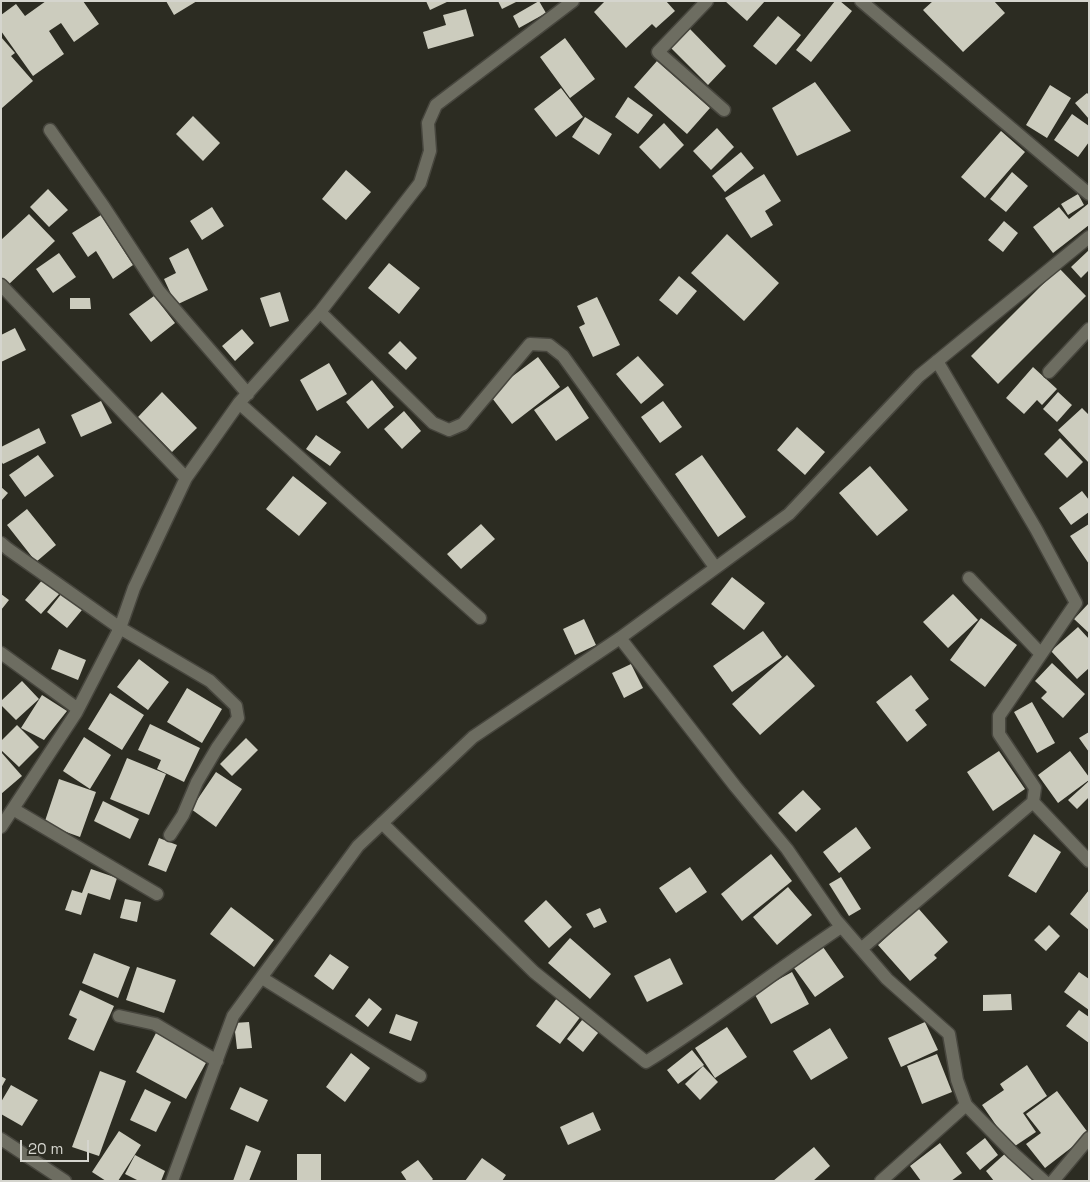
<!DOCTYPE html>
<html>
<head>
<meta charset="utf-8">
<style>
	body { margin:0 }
	#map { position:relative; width:1090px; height:1182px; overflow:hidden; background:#2c2c22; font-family:"Space Grotesk",sans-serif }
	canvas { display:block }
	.frame { position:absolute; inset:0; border:2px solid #d5d5ce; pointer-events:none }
	.scale { position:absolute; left:20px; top:1140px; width:69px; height:22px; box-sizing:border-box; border:2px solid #d5d5ce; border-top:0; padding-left:6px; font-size:15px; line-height:18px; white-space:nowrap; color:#d5d5ce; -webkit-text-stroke:4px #2c2c22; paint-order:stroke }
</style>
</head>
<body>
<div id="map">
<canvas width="1090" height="1182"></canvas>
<div class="frame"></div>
<div class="scale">20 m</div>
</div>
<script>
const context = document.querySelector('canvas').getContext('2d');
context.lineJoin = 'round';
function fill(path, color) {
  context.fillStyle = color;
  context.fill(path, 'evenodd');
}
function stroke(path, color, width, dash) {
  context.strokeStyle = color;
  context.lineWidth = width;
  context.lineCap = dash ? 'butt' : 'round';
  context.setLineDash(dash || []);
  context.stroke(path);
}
fill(new Path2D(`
	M46,1H83L99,24L74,42L61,23L49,31L64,54L33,76L1,31V15L16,4L25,16Z
	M166,1H197L174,15Z
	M426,1H449L430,10Z
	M498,1H518L502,9Z
	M539,1L546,13L519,28L513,16Z
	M605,1H666L675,11L656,28L652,24L626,48L594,12Z
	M725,1H765L747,21Z
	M835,1H840L852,11L811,62L796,50Z
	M933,1H994L1005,13L963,52L923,10Z
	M466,9L474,36L428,49L423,32L446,25L443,15Z
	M778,16L801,35L776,65L753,46Z
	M690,29L726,66L708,85L671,48Z
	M1,37L15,53L11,56L33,81L2,108Z
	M565,38L595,79L570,98L540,57Z
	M657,61L710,108L687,134L634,87Z
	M815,82L851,131L797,156L772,108Z
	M1050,85L1071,98L1047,138L1026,125Z
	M561,88L583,117L556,137L534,109Z
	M1087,93L1089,95V119L1075,103Z
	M628,97L653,115L638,134L615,117Z
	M1072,114L1089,126V142L1078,157L1054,140Z
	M193,116L220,143L203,161L176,134Z
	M585,117L612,134L599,155L572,137Z
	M664,123L684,145L660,169L639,147Z
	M717,128L734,147L711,170L693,151Z
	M1001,131L1025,152L985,198L961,177Z
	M741,152L754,168L725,192L712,176Z
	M346,170L371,192L346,220L322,199Z
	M1012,172L1028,186L1006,212L990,199Z
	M764,174L781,201L765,211L773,225L751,238L725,198Z
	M48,189L68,210L49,227L30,207Z
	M1078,194L1084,205L1068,215L1061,204Z
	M1088,204L1089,225L1053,253L1033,227L1059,207L1069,219Z
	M212,207L224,226L202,240L190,221Z
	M29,214L55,241L8,285L1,277V240Z
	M101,215L133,265L113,279L96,251L88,257L72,233Z
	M1004,221L1018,233L1003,252L988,240Z
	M727,234L779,283L744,321L691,273Z
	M188,248L208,290L176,305L164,279L176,273L169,258Z
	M1089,250V270L1081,278L1071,267Z
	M59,253L76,277L53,293L36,269Z
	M389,263L420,288L399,314L368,288Z
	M1059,268L1086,296L998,384L971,356Z
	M679,276L697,291L677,315L659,300Z
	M280,292L289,321L270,327L260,298Z
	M154,296L175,323L151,342L129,314Z
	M597,297L620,345L593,357L579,327L585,324L577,306Z
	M70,298H90L91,309H70Z
	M15,328L26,350L1,362V335Z
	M242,329L254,343L235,361L222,346Z
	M400,341L417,358L406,370L388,353Z
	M638,356L664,385L641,404L616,374Z
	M538,357L560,387L512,424L489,394Z
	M329,363L347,394L317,411L300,380Z
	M1033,367L1057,389L1042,405L1037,400L1024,414L1006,398Z
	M372,380L394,407L368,429L346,402Z
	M568,386L589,418L556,441L534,410Z
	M162,392L197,428L172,452L138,417Z
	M1058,392L1072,405L1057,422L1043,409Z
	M101,401L112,423L81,437L71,415Z
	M663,401L682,427L660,443L641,417Z
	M1082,408L1089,415V463L1058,430Z
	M404,411L421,431L402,449L384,429Z
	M797,427L825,452L805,475L777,450Z
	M39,428L46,443L3,464L1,461V447Z
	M316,435L341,452L330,466L306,449Z
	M1060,438L1083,462L1067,478L1044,454Z
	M38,455L54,476L25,497L9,475Z
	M702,455L746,517L718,537L675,474Z
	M870,466L908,510L877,536L839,493Z
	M293,476L327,503L299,536L266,509Z
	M1,487L8,493L1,501Z
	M1082,491L1089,500V512L1071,525L1059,508Z
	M27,509L56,545L36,562L7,525Z
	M481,524L495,539L461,569L447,554Z
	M1089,524V564L1070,536Z
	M732,577L765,603L744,630L711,604Z
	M44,578L60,593L41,614L25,600Z
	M62,593L82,610L67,628L47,612Z
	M1,594L9,600L1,610Z
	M953,594L978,620L948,648L923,622Z
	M1089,603V633L1074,619Z
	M981,618L1017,645L985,687L950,660Z
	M584,619L596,645L575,655L563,629Z
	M1078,627L1089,639V668L1077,679L1051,651Z
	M763,631L782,657L732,692L713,666Z
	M59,649L86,660L78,680L51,669Z
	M787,655L815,686L760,735L732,704Z
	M139,659L169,682L148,710L117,687Z
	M1052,663L1085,694L1063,718L1041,698L1047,692L1035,681Z
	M631,664L643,688L624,698L612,673Z
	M911,675L929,699L915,710L927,725L907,742L876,702Z
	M22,681L39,699L16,720L1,705V701Z
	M187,688L222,709L202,743L167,722Z
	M110,693L144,715L122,750L88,729Z
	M42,695L67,711L44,740L21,728Z
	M1032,702L1055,743L1037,753L1014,712Z
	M150,724L200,748L184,782L157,769L161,760L138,750Z
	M17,725L39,747L19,767L1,750V741Z
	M1089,732V752L1079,738Z
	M84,737L111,755L90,789L63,771Z
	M246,738L258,750L232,776L220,764Z
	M999,751L1025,789L993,811L967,772Z
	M1070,751L1089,777V780L1058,803L1038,775Z
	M1,752L22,776L1,794Z
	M127,758L166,774L149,815L110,799Z
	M216,772L242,789L216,827L191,809Z
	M59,779L96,792L80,837L44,824Z
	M1089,781V797L1077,809L1068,800Z
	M803,790L821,809L796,832L778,813Z
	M103,801L139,819L130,839L94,821Z
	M856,827L871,848L839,873L823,852Z
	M1034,834L1061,852L1036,893L1008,876Z
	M159,838L177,845L166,872L148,865Z
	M771,854L792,881L742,921L721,894Z
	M690,867L707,892L676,913L659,888Z
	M91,869L117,878L110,900L88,893L81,915L65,910L72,890L82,893Z
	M841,877L861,909L849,916L829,884Z
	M788,887L812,915L777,945L753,917Z
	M1089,890V930L1070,914Z
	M125,899L141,902L137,922L120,918Z
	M546,900L572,927L549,948L524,921Z
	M231,907L274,940L254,967L210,934Z
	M600,908L607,922L594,928L586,914Z
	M918,908L948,942L934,955L937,958L910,981L878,945Z
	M1049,925L1060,936L1046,951L1034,940Z
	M570,938L611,974L590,999L548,963Z
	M823,947L844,977L815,997L794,968Z
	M94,953L130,967L118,998L82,983Z
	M330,954L349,967L333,990L314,976Z
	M670,958L683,984L647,1002L634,976Z
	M137,967L176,980L164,1013L126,1000Z
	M792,972L809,1004L771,1024L754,993Z
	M1079,972L1089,979V1010L1064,992Z
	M80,990L114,1006L94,1051L68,1039L77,1019L69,1015Z
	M1011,994L1012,1010L983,1011V995Z
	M369,998L382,1009L368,1027L355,1016Z
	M557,998L581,1016L560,1044L536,1026Z
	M1079,1010L1089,1017V1043L1066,1026Z
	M396,1014L418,1022L411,1041L389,1033Z
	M586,1015L602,1028L583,1052L567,1039Z
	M249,1022L252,1048L237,1049L234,1023Z
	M925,1022L938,1050L901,1067L888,1038Z
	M727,1027L747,1057L715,1078L695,1048Z
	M830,1028L848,1058L811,1080L793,1051Z
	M156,1033L207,1061L186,1099L136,1072Z
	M692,1050L704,1065L678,1084L667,1070Z
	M351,1053L370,1068L345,1102L326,1087Z
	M937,1054L952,1092L922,1104L907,1066Z
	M1027,1065L1047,1096L1023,1113L1036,1132L1012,1148L982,1105L1004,1090L1000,1084Z
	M703,1066L718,1082L700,1100L685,1084Z
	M100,1071L126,1081L99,1156L72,1147Z
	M1,1076L6,1079L1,1088Z
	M11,1085L38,1100L22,1126L1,1114V1102Z
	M240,1087L268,1100L258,1122L230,1109Z
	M145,1089L171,1102L156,1132L130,1120Z
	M1057,1091L1089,1134L1045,1168L1026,1144L1041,1133L1026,1114Z
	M593,1112L601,1130L568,1145L560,1127Z
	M119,1131L141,1145L118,1181H106L92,1172Z
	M985,1138L998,1155L980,1170L966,1153Z
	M940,1143L962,1173L951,1181H921L910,1166Z
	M246,1145L261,1151L249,1181H233Z
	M814,1147L830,1166L813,1181H773Z
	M1008,1151L1035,1181H994L986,1171Z
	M297,1154H321V1181L297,1180Z
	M135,1155L165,1171L161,1181H139L125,1174Z
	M482,1158L506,1175L502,1181H465Z
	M418,1160L433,1179L431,1181H407L401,1172Z`), '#ccccbe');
const street = new Path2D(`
	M707,1L658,52L724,110
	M861,1L1089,194
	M50,130L104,207L159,291L248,394
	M1,285L186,478
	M320,312L433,423L449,430L463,424L530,344L549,345L563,356L715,567
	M1049,372L1089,329
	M239,403L480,618
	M1,543L8,549L120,628L210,681L236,706L238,718L217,748L197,782L183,815L170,835
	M969,578L1041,654
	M620,638L735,786L787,849L836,920L887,979L949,1034L957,1080L966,1105
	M1,653L78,709
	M1033,802L1089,861
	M13,809L157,894
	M382,823L534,972L646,1062C713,1020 775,971 841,927
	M1,827L76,713L120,628L134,588L186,478L239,403L320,312L420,183L430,151L428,123L436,105L573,1
	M861,949L1033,802L1035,788L999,734V716L1076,603L1036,529L937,361
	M262,978L420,1076
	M119,1016L155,1024L217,1061
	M1,1139L65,1181
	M172,1181L233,1016L358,846L473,737L620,638L789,514L919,376L1089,237
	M881,1181L966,1105L1013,1153L1044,1181
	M1053,1181L1089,1138`);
stroke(street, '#47463e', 15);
stroke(street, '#6d6d61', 12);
</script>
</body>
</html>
